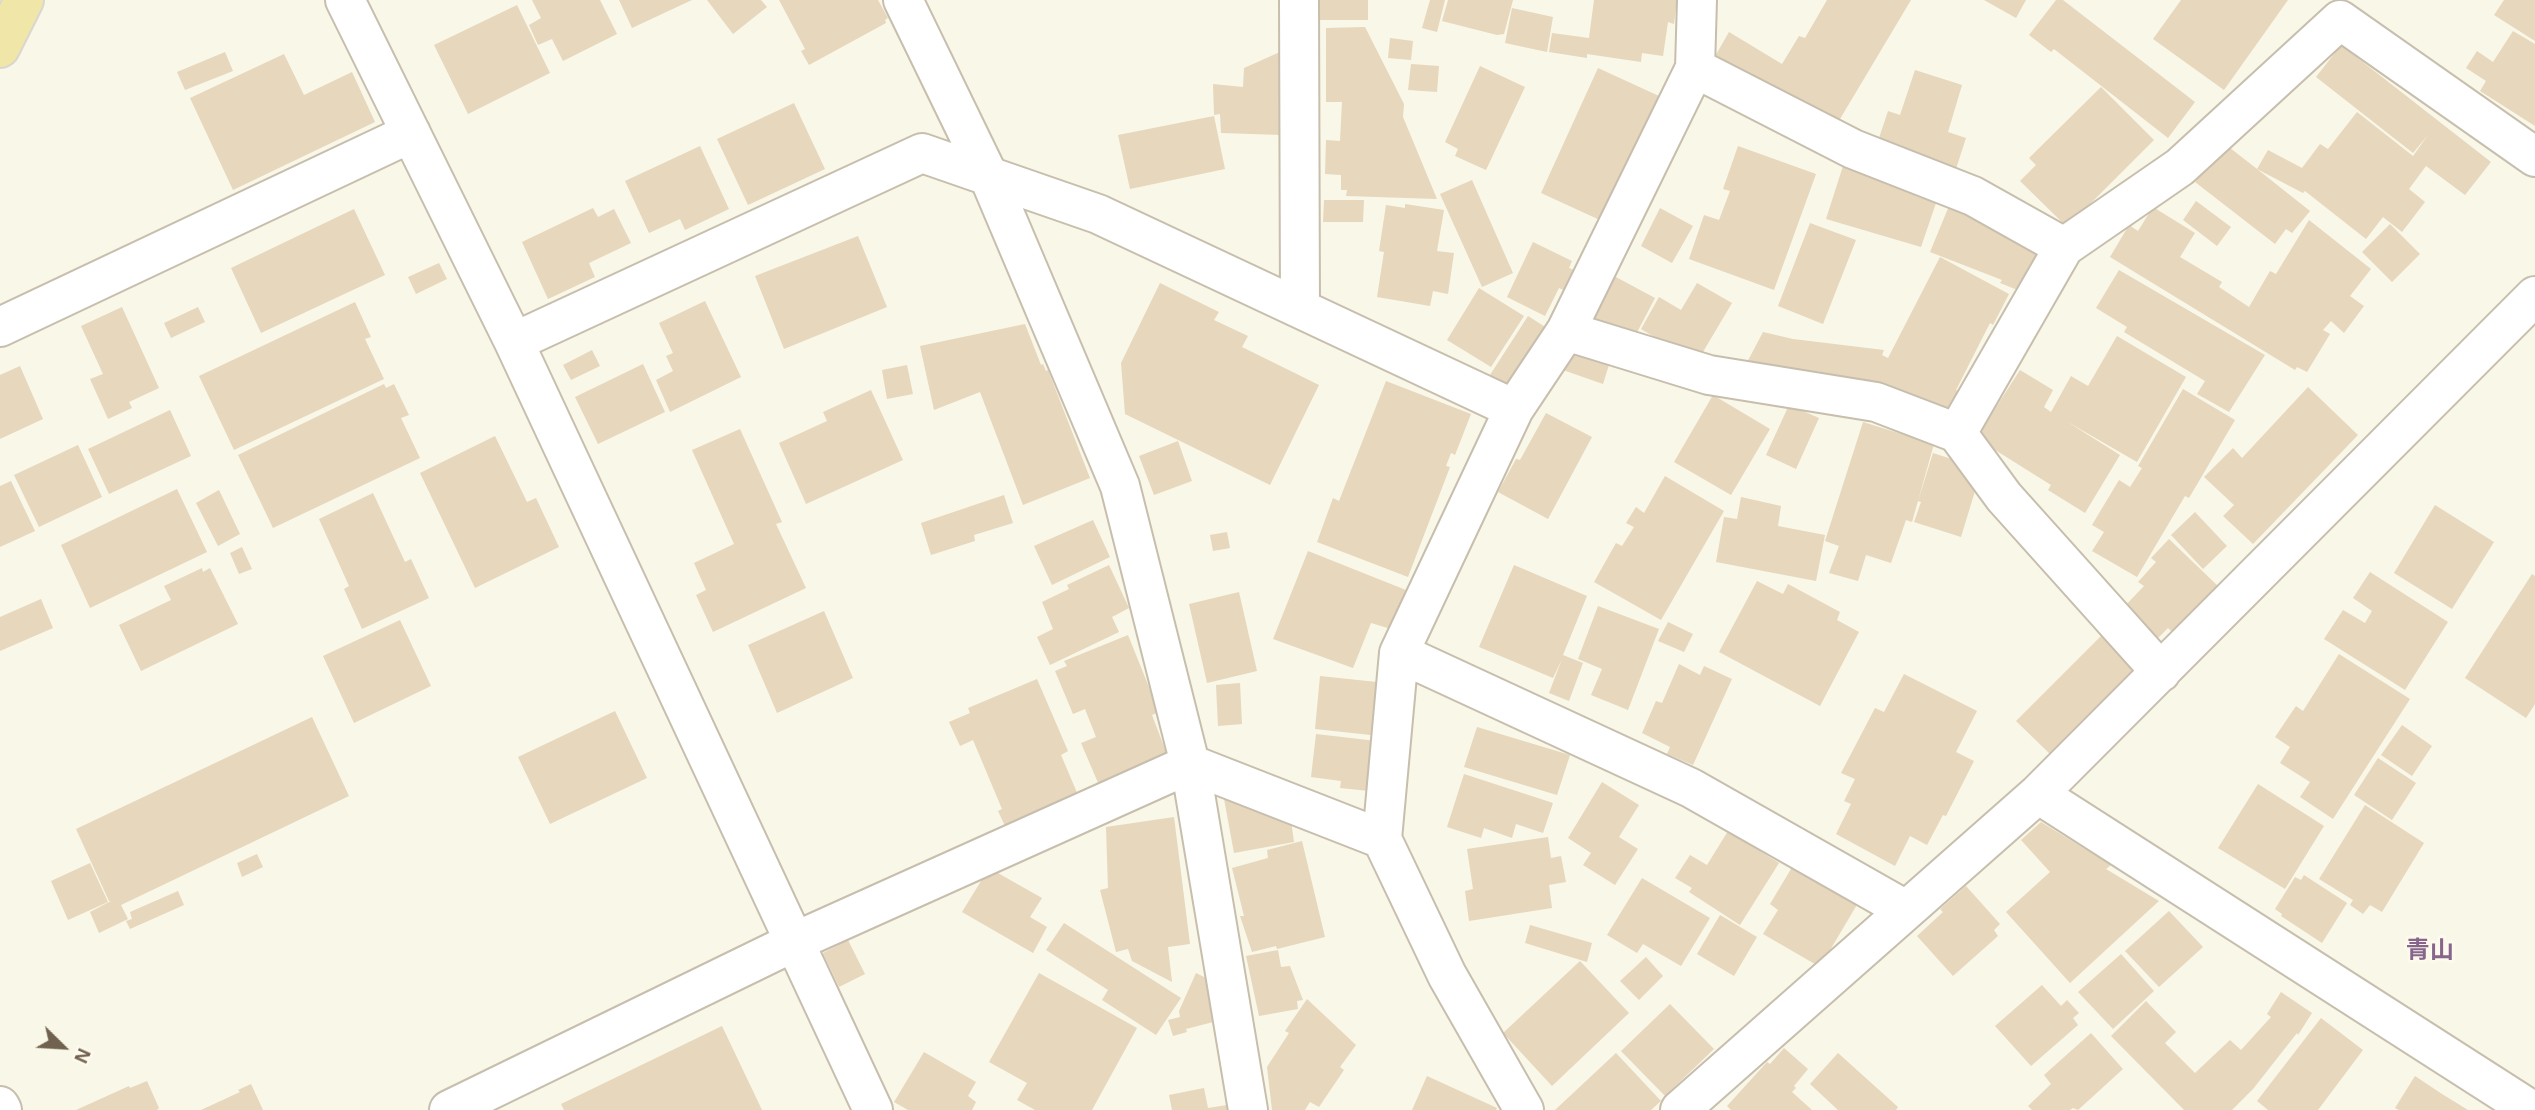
<!DOCTYPE html>
<html>
<head>
<meta charset="utf-8">
<style>
	body { margin:0 }
	#map { position:relative; width:2535px; height:1110px; overflow:hidden; background:#f9f7e7; font-family:Arial,sans-serif }
	canvas { display:block }
	.north { position:absolute; left:28px; top:1012px; width:70px; height:70px; -webkit-text-stroke:5px #fdfaed; paint-order:stroke; rotate:114deg; font-size:19px; font-weight:700; line-height:28px; text-align:center; color:#70624f }
	.north::after { content:''; display:block; margin:auto; width:24px; height:32px; background:#70624f; clip-path:polygon(50% 0,100% 100%,50% 72%,0 100%) }
</style>
</head>
<body>
<div id="map">
<canvas width="2535" height="1110"></canvas>
<div class="north">N</div>
</div>
<script>
const context = document.querySelector('canvas').getContext('2d');
context.lineJoin = 'round';
function fill(path, color) {
  context.fillStyle = color;
  context.fill(path, 'evenodd');
}
function stroke(path, color, width, dash) {
  context.strokeStyle = color;
  context.lineWidth = width;
  context.lineCap = dash ? 'butt' : 'round';
  context.setLineDash(dash || []);
  context.stroke(path);
}
function write(font, color, halo, rows, align = 'center') {
  context.font = font + ' Arial,"Noto Sans JP",sans-serif';
  context.lineWidth = 6;
  context.setLineDash([]);
  context.textBaseline = 'middle';
  context.strokeStyle = halo;
  context.fillStyle = color;
  for (const [text, x, y, turn = 0] of rows) {
    context.save();
    context.translate(x, y);
    context.rotate((+turn || 0) * Math.PI / 180);
    context.textAlign = isNaN(turn) ? turn : align;
    if (halo) context.strokeText(text, 0, 0);
    context.fillText(text, 0, 0);
    context.restore();
  }
}
fill(new Path2D(`
	M532,0H600L617,34L563,61L552,39L538,45L529,25L541,18Z
	M619,0H692L632,28Z
	M707,0H761L767,7L733,34Z
	M779,0H878L888,18L885,20L886,23L809,65L801,51L805,49Z
	M1319,0H1368V20H1319Z
	M1430,0H1445L1437,32L1422,28Z
	M1448,0H1513L1504,34L1497,35L1442,21Z
	M1594,0H1677L1674,24L1668,22L1663,56L1642,53L1641,62L1587,54V58L1549,52L1552,33L1589,38Z
	M1827,0H1911L1834,129L1710,65L1729,32L1782,64L1799,36L1805,38Z
	M1984,0H2026L2016,18Z
	M2056,0H2063L2195,102L2168,138L2054,49L2051,52L2029,35Z
	M2181,0H2288L2224,90L2153,39Z
	M2504,0H2535V41L2494,15Z
	M517,5L550,73L468,114L434,45Z
	M1512,8L1553,17L1547,52L1505,43Z
	M1365,27L1404,104L1403,117L1437,199L1346,196L1347,190H1341V175L1325,174L1326,140L1340,141L1342,102H1326V28Z
	M2513,31L2535,44V126L2480,91L2486,81L2466,68L2477,51L2493,62Z
	M1390,38L1413,41L1411,60L1388,58Z
	M2341,45L2491,162L2465,195L2426,166L2409,189L2425,202L2402,232L2383,217L2366,239L2305,191L2303,193L2257,169L2310,211L2292,233L2286,229L2275,244L2195,182L2225,144L2257,169L2268,150L2302,168L2320,144L2328,149L2357,112L2413,156L2428,135L2413,153L2316,77Z
	M225,52L233,71L185,90L177,72Z
	M1280,52L1282,135L1221,133L1220,114L1214,115L1213,84L1243,87L1244,68Z
	M284,54L304,95L352,72L375,122L233,190L190,98Z
	M1411,64L1439,66L1437,92L1408,90Z
	M1480,66L1525,87L1486,170L1455,156L1458,149L1445,142Z
	M1598,68L1659,96L1602,221L1541,193Z
	M1915,70L1962,85L1948,132L1966,138L1954,175L1875,150L1888,111L1900,115Z
	M2101,87L2154,140L2067,227L2020,181L2036,165L2029,158Z
	M794,103L825,169L748,205L717,139Z
	M1214,116L1225,169L1130,189L1118,135Z
	M700,146L729,209L685,230L680,219L649,233L625,181Z
	M1738,146L1816,174L1774,290L1689,259L1704,215L1719,220L1730,191L1723,189Z
	M1843,166L1918,190L1916,196L1936,203L1921,247L1826,219Z
	M1472,180L1513,273L1482,287L1440,194Z
	M1324,200H1364L1363,222H1323Z
	M2196,201L2231,227L2217,246L2183,220Z
	M1405,204L1444,210L1437,251L1454,253L1448,294L1433,291L1430,306L1377,297L1384,252L1379,251L1386,205L1405,208Z
	M1949,206L2043,248L2025,293L2000,283L2002,280L1930,252Z
	M2153,207L2195,233L2180,257L2222,282L2219,287L2249,307L2270,271L2276,274L2309,220L2371,269L2350,296L2364,306L2344,333L2331,321L2323,330L2330,334L2307,372L2297,367L2295,370L2110,257L2129,225L2138,231Z
	M593,208L598,217L614,209L631,243L589,263L595,277L548,299L522,242Z
	M1660,208L1693,226L1672,263L1641,246Z
	M354,209L385,275L261,333L231,268Z
	M1810,223L1856,240L1823,324L1778,306Z
	M2390,224L2420,254L2392,282L2362,252Z
	M858,236L887,307L784,349L755,276Z
	M1533,242L1572,261L1569,268L1576,271L1566,291L1559,288L1545,316L1507,297Z
	M1940,257L2009,294L1993,325L1990,323L1956,390L1963,394L1956,407L1929,410L1743,370L1763,332L1793,339L1884,350L1882,355L1888,358Z
	M439,263L447,279L416,294L408,277Z
	M2119,270L2265,355L2229,412L2197,394L2205,381L2124,332L2127,327L2096,308Z
	M1614,276L1655,298L1632,342L1590,320Z
	M1160,283L1219,312L1214,320L1248,336L1242,347L1319,385L1270,485L1125,414L1121,363Z
	M1697,283L1732,303L1697,362L1641,329L1659,297L1681,310Z
	M1479,288L1524,316L1491,367L1447,340Z
	M705,301L741,377L670,412L656,380L673,371L666,356L673,353L659,323Z
	M355,302L371,337L365,339L384,379L234,450L199,376Z
	M122,307L159,388L129,402L132,408L108,419L90,379L103,374L81,326Z
	M198,307L205,322L171,338L164,323Z
	M1528,316L1550,330L1513,389L1490,375Z
	M1025,324L1041,365L1043,364L1046,371L1048,370L1090,478L1023,505L980,392L934,410L920,346Z
	M2117,336L2186,377L2137,462L2066,421L2120,455L2085,513L2048,490L2051,485L1976,438L2020,370L2053,390L2044,407L2051,412L2071,376L2088,386Z
	M592,350L600,366L571,380L563,365Z
	M1569,351L1609,365L1603,384L1563,370Z
	M643,364L665,412L598,444L575,397Z
	M907,365L913,394L887,399L882,370Z
	M20,366L43,419L0,439V375Z
	M1386,381L1471,414L1455,455L1451,453L1446,466L1450,467L1408,577L1317,542L1333,498L1339,501Z
	M384,384L386,388L394,384L409,415L401,418L420,458L273,528L238,455Z
	M2308,387L2358,435L2253,544L2223,516L2234,505L2204,477L2233,448L2242,458Z
	M2183,389L2235,420L2189,498L2185,496L2137,577L2092,551L2104,532L2092,525L2119,480L2130,487L2142,468L2138,466Z
	M871,390L903,460L806,504L779,443L827,421L823,412Z
	M1713,395L1770,429L1731,495L1674,462Z
	M1789,405L1819,418L1796,469L1766,455Z
	M170,410L191,456L109,494L88,449Z
	M1546,413L1592,437L1548,519L1498,492L1516,459L1520,460Z
	M1863,422L1934,444L1912,522L1906,520L1891,563L1866,555L1858,581L1829,573L1839,546L1825,541Z
	M740,429L782,522L776,524L806,588L713,632L696,595L706,590L694,563L734,544L692,450Z
	M495,436L527,502L536,498L559,547L475,588L420,473Z
	M1178,441L1192,481L1154,495L1139,456Z
	M78,445L102,497L39,527L14,475Z
	M1933,453L1964,463L1961,473L1979,478L1961,537L1914,522L1921,502L1918,501Z
	M1665,476L1724,511L1661,620L1594,582L1616,543L1622,546L1634,527L1626,523L1636,507L1644,513Z
	M11,481L35,531L0,547V486Z
	M177,489L207,552L90,608L61,545Z
	M219,490L240,534L218,546L196,503Z
	M373,493L405,562L411,559L429,598L362,629L344,589L349,586L319,519Z
	M1004,495L1013,523L974,535L975,541L931,555L921,523Z
	M1741,497L1781,506L1778,526L1825,535L1816,581L1716,562L1724,517L1737,519Z
	M2435,505L2494,542L2452,609L2394,573Z
	M2195,512L2227,546L2203,569L2171,535Z
	M1093,520L1110,557L1052,585L1034,546Z
	M1227,532L1230,548L1213,551L1210,535Z
	M2169,539L2219,587L2174,634L2168,628L2156,640L2123,608L2144,586L2138,582L2156,562L2151,558Z
	M242,547L252,569L239,574L230,553Z
	M1308,551L1416,594L1401,632L1371,623L1353,668L1273,639Z
	M1109,565L1129,608L1112,617L1119,632L1050,665L1037,637L1053,629L1042,602L1069,589L1067,585Z
	M1514,565L1587,596L1563,655L1583,663L1569,701L1549,693L1562,659L1553,678L1479,647Z
	M202,568L203,572L210,568L238,624L141,671L119,625L171,600L164,586Z
	M2370,572L2448,622L2405,690L2324,639L2343,610L2365,623L2372,611L2353,598Z
	M2532,574L2535,576V704L2526,718L2465,678Z
	M1757,581L1783,594L1788,584L1840,612L1837,620L1859,632L1820,706L1719,652Z
	M1239,592L1257,671L1207,683L1189,604Z
	M41,599L53,628L0,651V617Z
	M1598,606L1659,629L1628,710L1591,695L1602,669L1578,659Z
	M824,611L853,678L777,713L748,645Z
	M400,620L431,686L354,723L323,656Z
	M1668,622L1693,634L1684,652L1658,641Z
	M2103,634L2136,668L2050,754L2016,721Z
	M1128,635L1159,712L1152,715L1168,757L1099,785L1081,743L1096,737L1085,709L1073,714L1055,671L1067,666L1064,661Z
	M2339,654L2410,699L2333,819L2300,797L2310,782L2280,763L2290,747L2275,737L2296,706L2303,711Z
	M1679,664L1700,675L1704,666L1732,679L1693,765L1667,754L1670,747L1642,733L1656,701L1662,703Z
	M1904,674L1977,711L1956,752L1974,761L1946,816L1943,815L1927,845L1910,836L1895,866L1836,834L1851,804L1844,801L1855,779L1841,773L1875,708L1884,712Z
	M1320,676L1386,683L1380,736L1315,729Z
	M1037,679L1068,751L1061,755L1078,795L1005,826L998,811L1002,809L973,740L960,746L949,722L970,713L968,708Z
	M1240,683L1242,724L1218,726L1216,685Z
	M615,711L647,778L550,824L518,757Z
	M312,717L349,796L121,905L128,919L99,933L90,912L111,901H109L76,829Z
	M2402,725L2432,746L2412,776L2381,755Z
	M1477,727L1570,755L1557,795L1464,767Z
	M1316,734L1385,742L1379,792L1340,788L1341,781L1311,777Z
	M2378,758L2416,783L2392,820L2354,795Z
	M1464,774L1553,803L1543,833L1516,824L1512,838L1484,828L1481,838L1447,827Z
	M1602,782L1639,805L1619,837L1638,849L1615,885L1583,865L1591,853L1568,838Z
	M2258,784L2324,826L2285,889L2218,848Z
	M1255,793L1290,814L1294,842L1234,853L1224,799Z
	M2365,805L2424,843L2382,912L2370,905L2363,914L2350,905L2353,900L2319,879Z
	M1174,817L1190,944L1168,947L1172,982L1132,961L1128,949L1116,952L1100,890L1108,888L1106,827Z
	M2041,822L2111,865L2106,869L2159,901L2070,983L2006,912L2050,872L2021,840Z
	M1728,831L1779,863L1740,925L1689,892L1692,888L1675,878L1690,855L1707,865Z
	M1548,837L1551,858L1561,856L1566,882L1549,885L1552,908L1469,921L1465,891L1473,889L1467,849Z
	M1302,841L1325,937L1277,949L1276,946L1252,952L1240,916H1244L1232,868L1268,858L1267,850Z
	M257,854L263,867L242,877L237,863Z
	M90,863L108,902L68,920L51,881Z
	M1794,864L1858,903L1820,967L1763,934L1778,910L1770,904Z
	M989,868L1042,898L1030,917L1047,927L1033,953L962,912Z
	M2304,875L2347,903L2322,943L2281,916L2282,914L2275,909L2295,877L2301,880Z
	M1642,878L1710,918L1681,966L1643,944L1637,953L1607,935Z
	M1966,886L2000,924L1994,930L1998,936L1953,976L1917,936L1943,912L1940,909Z
	M178,891L184,905L130,929L126,921L132,919L130,912Z
	M2169,911L2203,947L2159,987L2125,951Z
	M1720,915L1757,937L1734,976L1697,954Z
	M1064,923L1181,998L1156,1035L1102,1000L1108,990L1046,950Z
	M1530,925L1592,943L1587,962L1525,943Z
	M848,940L865,974L839,987L823,953Z
	M1278,950L1281,967L1290,966L1303,1000L1297,1001L1298,1009L1259,1016L1246,956Z
	M2121,954L2154,991L2113,1029L2078,992Z
	M1646,957L1663,976L1639,1000L1620,981Z
	M1580,961L1629,1013L1552,1086L1503,1033Z
	M1039,973L1137,1028L1092,1110H1035L1017,1100L1027,1083L989,1062Z
	M1196,973L1206,978L1217,1021L1186,1029L1187,1032L1173,1036L1168,1020L1180,1017L1179,1011Z
	M2042,985L2061,1006L2067,1000L2079,1013L2073,1018L2078,1025L2031,1066L1995,1026Z
	M2281,992L2312,1013L2298,1035L2297,1033L2253,1089L2232,1110H2184L2111,1036L2146,1001L2176,1032L2165,1043L2195,1073L2230,1040L2241,1050L2271,1017L2267,1014Z
	M1307,999L1356,1045L1340,1067L1344,1070L1319,1107L1310,1102L1305,1110H1272L1267,1067L1289,1033L1285,1031Z
	M1670,1004L1714,1049L1665,1096L1621,1051Z
	M2321,1018L2363,1050L2318,1110H2268L2257,1101Z
	M722,1026L762,1110H564L561,1104Z
	M2091,1033L2123,1069L2078,1110L2073,1108L2070,1110H2032L2028,1106L2051,1084L2044,1075Z
	M1784,1048L1808,1069L1794,1086L1796,1088L1792,1092L1812,1110H1731L1727,1106L1767,1062L1770,1064Z
	M924,1052L976,1082L968,1096L976,1102L972,1110H908L894,1102Z
	M1616,1053L1661,1101L1651,1110H1555Z
	M1838,1053L1898,1107L1896,1110H1838L1810,1084Z
	M1427,1076L1497,1108L1496,1110H1412Z
	M2415,1076L2442,1094L2468,1110H2399L2395,1108Z
	M147,1081L159,1108L157,1110H76L129,1086L130,1088Z
	M251,1084L263,1110H201L240,1092L238,1090Z
	M1204,1088L1208,1108L1227,1105L1228,1110H1172L1169,1095Z`), '#e6d7bd');
const minor = new Path2D(`
	M345,0L514,342L873,1110
	M903,0L989,177L1120,486L1190,764L1248,1110
	M1299,0L1300,307
	M1695,68L1853,149L1973,196L2064,247
	M0,327L411,133
	M1566,331L1709,375L1876,402L1957,433L2004,497L2161,672
	M514,342L922,153L1098,214L1514,409
	M1957,433L2064,247L2180,167L2340,20L2535,157
	M1399,653L1691,788L1906,910
	M2038,794L2531,1110
	M0,1106L2,1110
	M449,1110L794,942L1190,764L1382,839
	M1524,1110L1447,975L1382,839L1399,653L1514,409L1566,331L1695,68L1697,0
	M1680,1110L2038,794L2535,296`);
const major = new Path2D(`
	M0,48L24,0`);
stroke(minor, '#c7bead', 42);
stroke(major, '#dad6d1', 42);
stroke(minor, '#fff', 38);
stroke(major, '#f0e6a8', 38);
write('bold 24px', '#88668c', '#fdfaed', [
	["青山",2430,951]
]);
</script>
</body>
</html>
